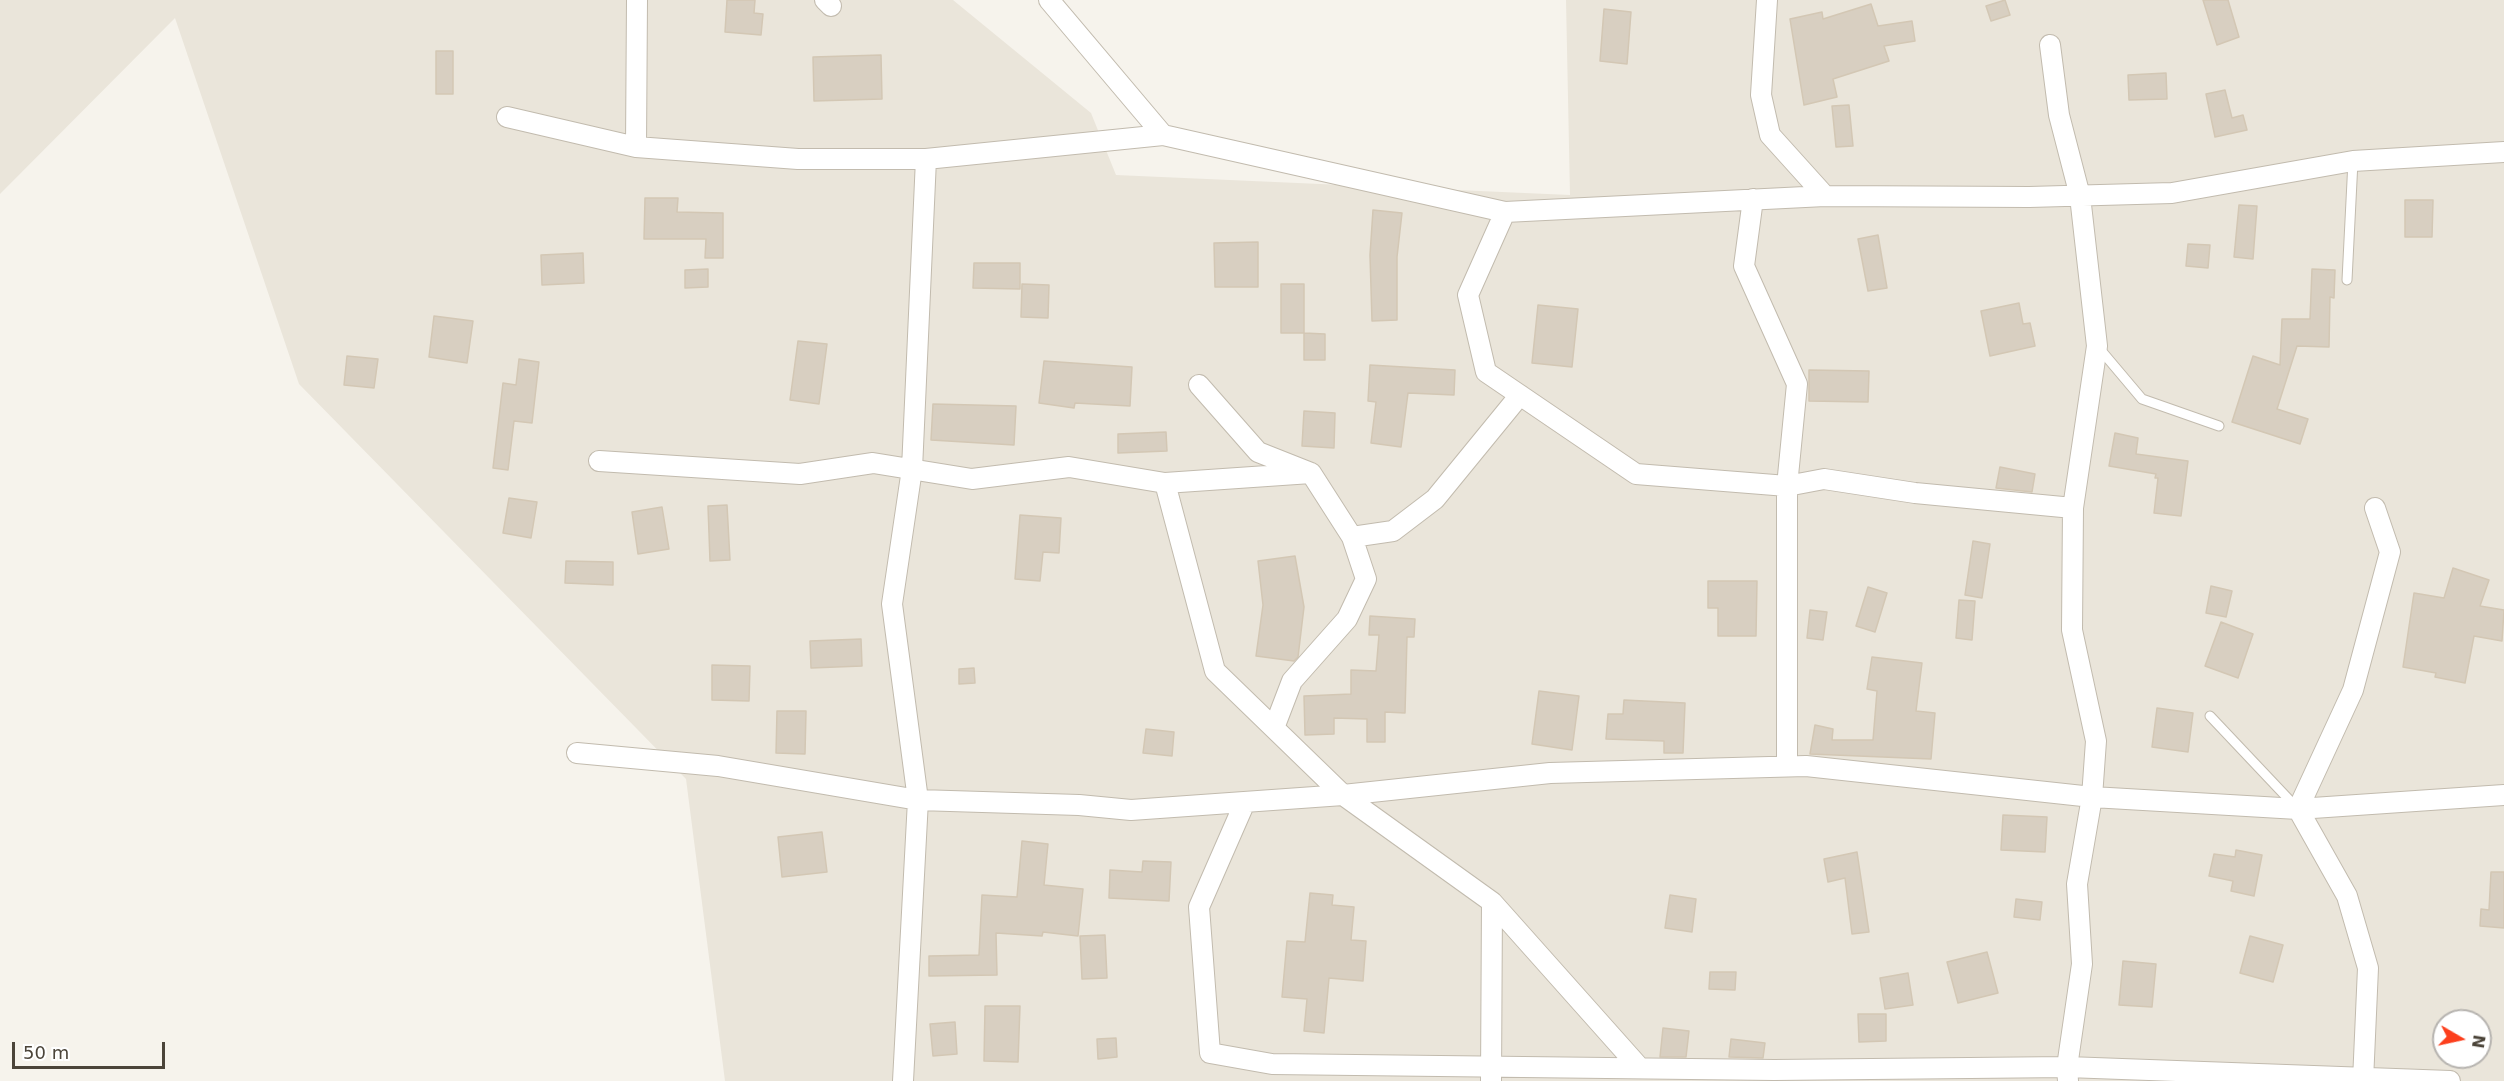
<!DOCTYPE html>
<html>
<head>
<meta charset="utf-8">
<style>
	body { margin:0 }
	#map { position:relative; width:2504px; height:1081px; overflow:hidden; background:#f6f3ec; font-family:"DejaVu Sans",sans-serif }
	canvas { display:block }
	.north { position:absolute; left:2432px; top:1009px; width:60px; height:60px; box-sizing:border-box; background:#fff; border:2px solid #b7b4b0; border-radius:50%; rotate:99deg; font-size:16px; font-weight:700; line-height:24px; text-align:center; color:#4b4439 }
	.north::after { content:''; display:block; margin:auto; width:21px; height:27px; background:#fc3f1d; clip-path:polygon(50% 0,100% 100%,50% 72%,0 100%) }
	.scale { position:absolute; left:12px; top:1042px; width:153px; height:27px; box-sizing:border-box; border:3px solid #4b4439; border-top:0; padding-left:8px; font-size:18px; line-height:21px; white-space:nowrap; color:#4b4439; -webkit-text-stroke:4px #fff; paint-order:stroke }
</style>
</head>
<body>
<div id="map">
<canvas width="2504" height="1081"></canvas>
<div class="north">N</div>
<div class="scale">50 m</div>
</div>
<script>
const context = document.querySelector('canvas').getContext('2d');
context.lineJoin = 'round';
function fill(path, color) {
  context.fillStyle = color;
  context.fill(path, 'evenodd');
}
function stroke(path, color, width, dash) {
  context.strokeStyle = color;
  context.lineWidth = width;
  context.lineCap = dash ? 'butt' : 'round';
  context.setLineDash(dash || []);
  context.stroke(path);
}
fill(new Path2D(`
	M0,0H953L1091,113L1116,175L1570,195L1566,0H2504V1081H725L686,779L299,384L175,18L0,194ZM2444,1021H2480V1057H2444Z`), '#eae5da');
const building = new Path2D(`
	M727,0H755L754,13L763,14L761,35L725,32Z
	M2005,0L2010,15L1991,21L1986,6Z
	M2203,0H2228L2239,37L2217,45Z
	M1871,4L1878,26L1912,21L1915,41L1884,46L1889,61L1833,79L1837,97L1804,105L1790,19L1822,12L1823,19Z
	M1604,9L1631,12L1627,64L1600,61Z
	M436,51H453V94H436Z
	M881,55L882,99L814,101L813,57Z
	M2166,73L2167,99L2129,100L2128,75Z
	M2225,90L2232,118L2243,115L2247,130L2215,137L2206,94Z
	M1849,105L1853,146L1836,147L1832,106Z
	M645,198H678L677,212L723,213V258H705L706,239H644Z
	M2405,200H2433L2432,237H2405Z
	M2239,205L2257,206L2253,259L2234,257Z
	M1373,210L1402,213L1397,257V320L1372,321L1370,255Z
	M1878,235L1887,288L1868,291L1858,239Z
	M1258,242V287H1215L1214,243Z
	M2188,244L2210,245L2208,268L2186,266Z
	M583,253L584,283L542,285L541,255Z
	M974,263H1020V289L973,288Z
	M708,269V287L685,288V270Z
	M2312,269L2335,270L2334,298L2330,297L2329,347L2297,346L2277,409L2308,419L2300,444L2232,422L2253,356L2280,365L2282,319H2310Z
	M1022,284L1049,285L1048,318L1021,317Z
	M1281,284H1304V333H1281Z
	M2019,303L2023,324L2030,323L2035,346L1990,356L1981,311Z
	M1538,305L1578,309L1572,367L1532,363Z
	M434,316L473,321L467,363L429,357Z
	M1304,333L1325,334V360H1304Z
	M798,341L827,344L819,404L790,400Z
	M347,356L378,359L374,388L344,385Z
	M519,359L539,362L532,423L514,421L508,470L493,468L503,383L516,385Z
	M1044,361L1132,367L1130,406L1075,403L1074,408L1039,403Z
	M1370,365L1455,370L1454,395L1408,393L1401,447L1371,443L1376,402L1368,401Z
	M1809,370L1869,371L1868,402L1809,401Z
	M933,404L1016,406L1014,445L931,440Z
	M1304,411L1335,413L1334,448L1302,446Z
	M1166,432L1167,451L1118,453V434Z
	M2115,433L2138,438L2136,454L2188,461L2181,516L2154,513L2158,478H2155L2156,474L2109,466Z
	M2000,467L2035,474L2032,492L1996,488Z
	M509,498L537,502L531,538L503,533Z
	M727,505L730,560L710,561L708,506Z
	M662,507L669,549L638,554L632,512Z
	M1020,515L1061,518L1059,553L1043,552L1040,581L1015,579Z
	M1973,541L1990,544L1982,598L1965,595Z
	M1295,556L1304,607L1298,657L1294,661L1256,656L1263,605L1258,561Z
	M566,561L613,562V585L565,583Z
	M2453,568L2489,580L2480,606L2504,610L2502,641L2474,636L2465,683L2435,677L2436,673L2403,667L2414,593L2444,598Z
	M1708,581H1757L1756,636H1718V608H1708Z
	M2211,586L2232,591L2226,617L2206,613Z
	M1868,587L1887,593L1875,632L1856,626Z
	M1959,600L1975,601L1972,640L1956,638Z
	M1810,610L1827,612L1823,640L1807,638Z
	M1370,616L1415,619L1414,637H1407L1405,713L1385,712V742H1367V719L1334,718V734L1305,735L1304,696L1351,694V670L1376,671L1379,635H1369Z
	M2221,622L2253,634L2238,678L2205,666Z
	M861,639L862,666L811,668L810,641Z
	M1872,657L1922,663L1916,711L1935,713L1931,759L1810,754L1815,725L1833,729L1832,740H1873L1877,691L1867,689Z
	M712,665L750,666L749,701L712,700Z
	M974,668L975,683L959,684V669Z
	M1539,691L1579,696L1572,750L1532,744Z
	M1624,700L1685,703L1683,753H1664V741L1606,739L1608,714H1623Z
	M2157,708L2193,713L2188,752L2152,747Z
	M777,711H806L805,754L776,753Z
	M1146,729L1174,732L1172,756L1143,753Z
	M2003,815L2047,817L2045,852L2001,850Z
	M822,832L827,872L782,877L778,837Z
	M1022,841L1048,844L1044,885L1083,889L1078,936L1043,932L1042,936L996,933L997,975L929,976V956L979,955L982,895L1017,897Z
	M2236,850L2262,855L2254,896L2231,891L2233,881L2209,876L2214,854L2235,857Z
	M1857,852L1869,932L1852,934L1845,878L1828,882L1824,859Z
	M1143,861L1171,862L1169,901L1109,898L1110,870L1142,872Z
	M2491,872H2504V928L2480,926L2481,909L2489,910Z
	M1310,893L1333,895L1332,905L1354,907L1351,940L1366,941L1363,981L1329,978L1324,1033L1304,1031L1307,999L1282,997L1287,941L1305,942Z
	M1670,895L1696,899L1692,932L1665,928Z
	M2016,899L2042,902L2040,920L2014,917Z
	M1105,935L1107,978L1082,979L1080,936Z
	M2250,936L2283,945L2273,982L2240,973Z
	M1987,952L1998,993L1958,1003L1947,962Z
	M2123,961L2156,964L2152,1007L2119,1005Z
	M1710,972H1736L1735,990L1709,989Z
	M1908,973L1913,1005L1885,1009L1880,978Z
	M985,1006H1020L1018,1062L984,1061Z
	M1858,1014H1886V1041L1859,1042Z
	M955,1022L957,1054L933,1056L930,1024Z
	M1663,1028L1689,1031L1686,1057H1660Z
	M1116,1038L1117,1057L1098,1059L1097,1039Z
	M1731,1039L1765,1043L1763,1058L1729,1057Z`);
fill(building, '#d8cfc1');
stroke(building, '#d3c7b4', 1.5);
const lane = new Path2D(`
	M2347,280L2353,161
	M2099,348L2142,399L2219,426
	M2210,716L2296,807`);
const street = new Path2D(`
	M637,0L636,147L798,159H926
	M825,0L831,6
	M1049,0L1163,135L1505,212L1825,196L2029,197L2172,193L2353,161L2504,152
	M1767,0L1761,95L1770,135L1825,196
	M2050,45L2059,115L2080,196L2097,346L2073,508L2072,630L2096,741L2092,797L2077,884L2082,964L2067,1067L2068,1081
	M507,117L636,147
	M1753,199L1744,266L1797,384L1787,486V766
	M1505,212L1468,295L1486,372L1636,474L1787,486L1824,479L1915,493L2073,508
	M1199,385L1258,452L1311,473L1352,537L1366,579L1347,619L1292,681L1274,728
	M599,461L800,474L873,463L972,479L1069,467L1165,483L1311,473
	M1165,483L1215,671L1343,795L1492,902L1639,1067
	M1352,537L1393,531L1435,499L1520,395
	M577,753L718,766L918,800L1079,805L1131,810L1343,795L1550,773L1806,766L2092,797L2298,809L2504,795
	M1245,802L1199,907L1210,1053L1272,1064L1774,1070L2067,1067L2450,1081
	M903,1081L918,800L892,604L912,469L926,159L1163,135
	M1491,1081L1492,902
	M2363,1081L2368,968L2347,896L2298,809L2353,690L2390,552L2375,508`);
stroke(lane, '#c2bbae', 11);
stroke(street, '#c2bbae', 22);
stroke(lane, '#fff', 9);
stroke(street, '#fff', 20);
</script>
</body>
</html>
